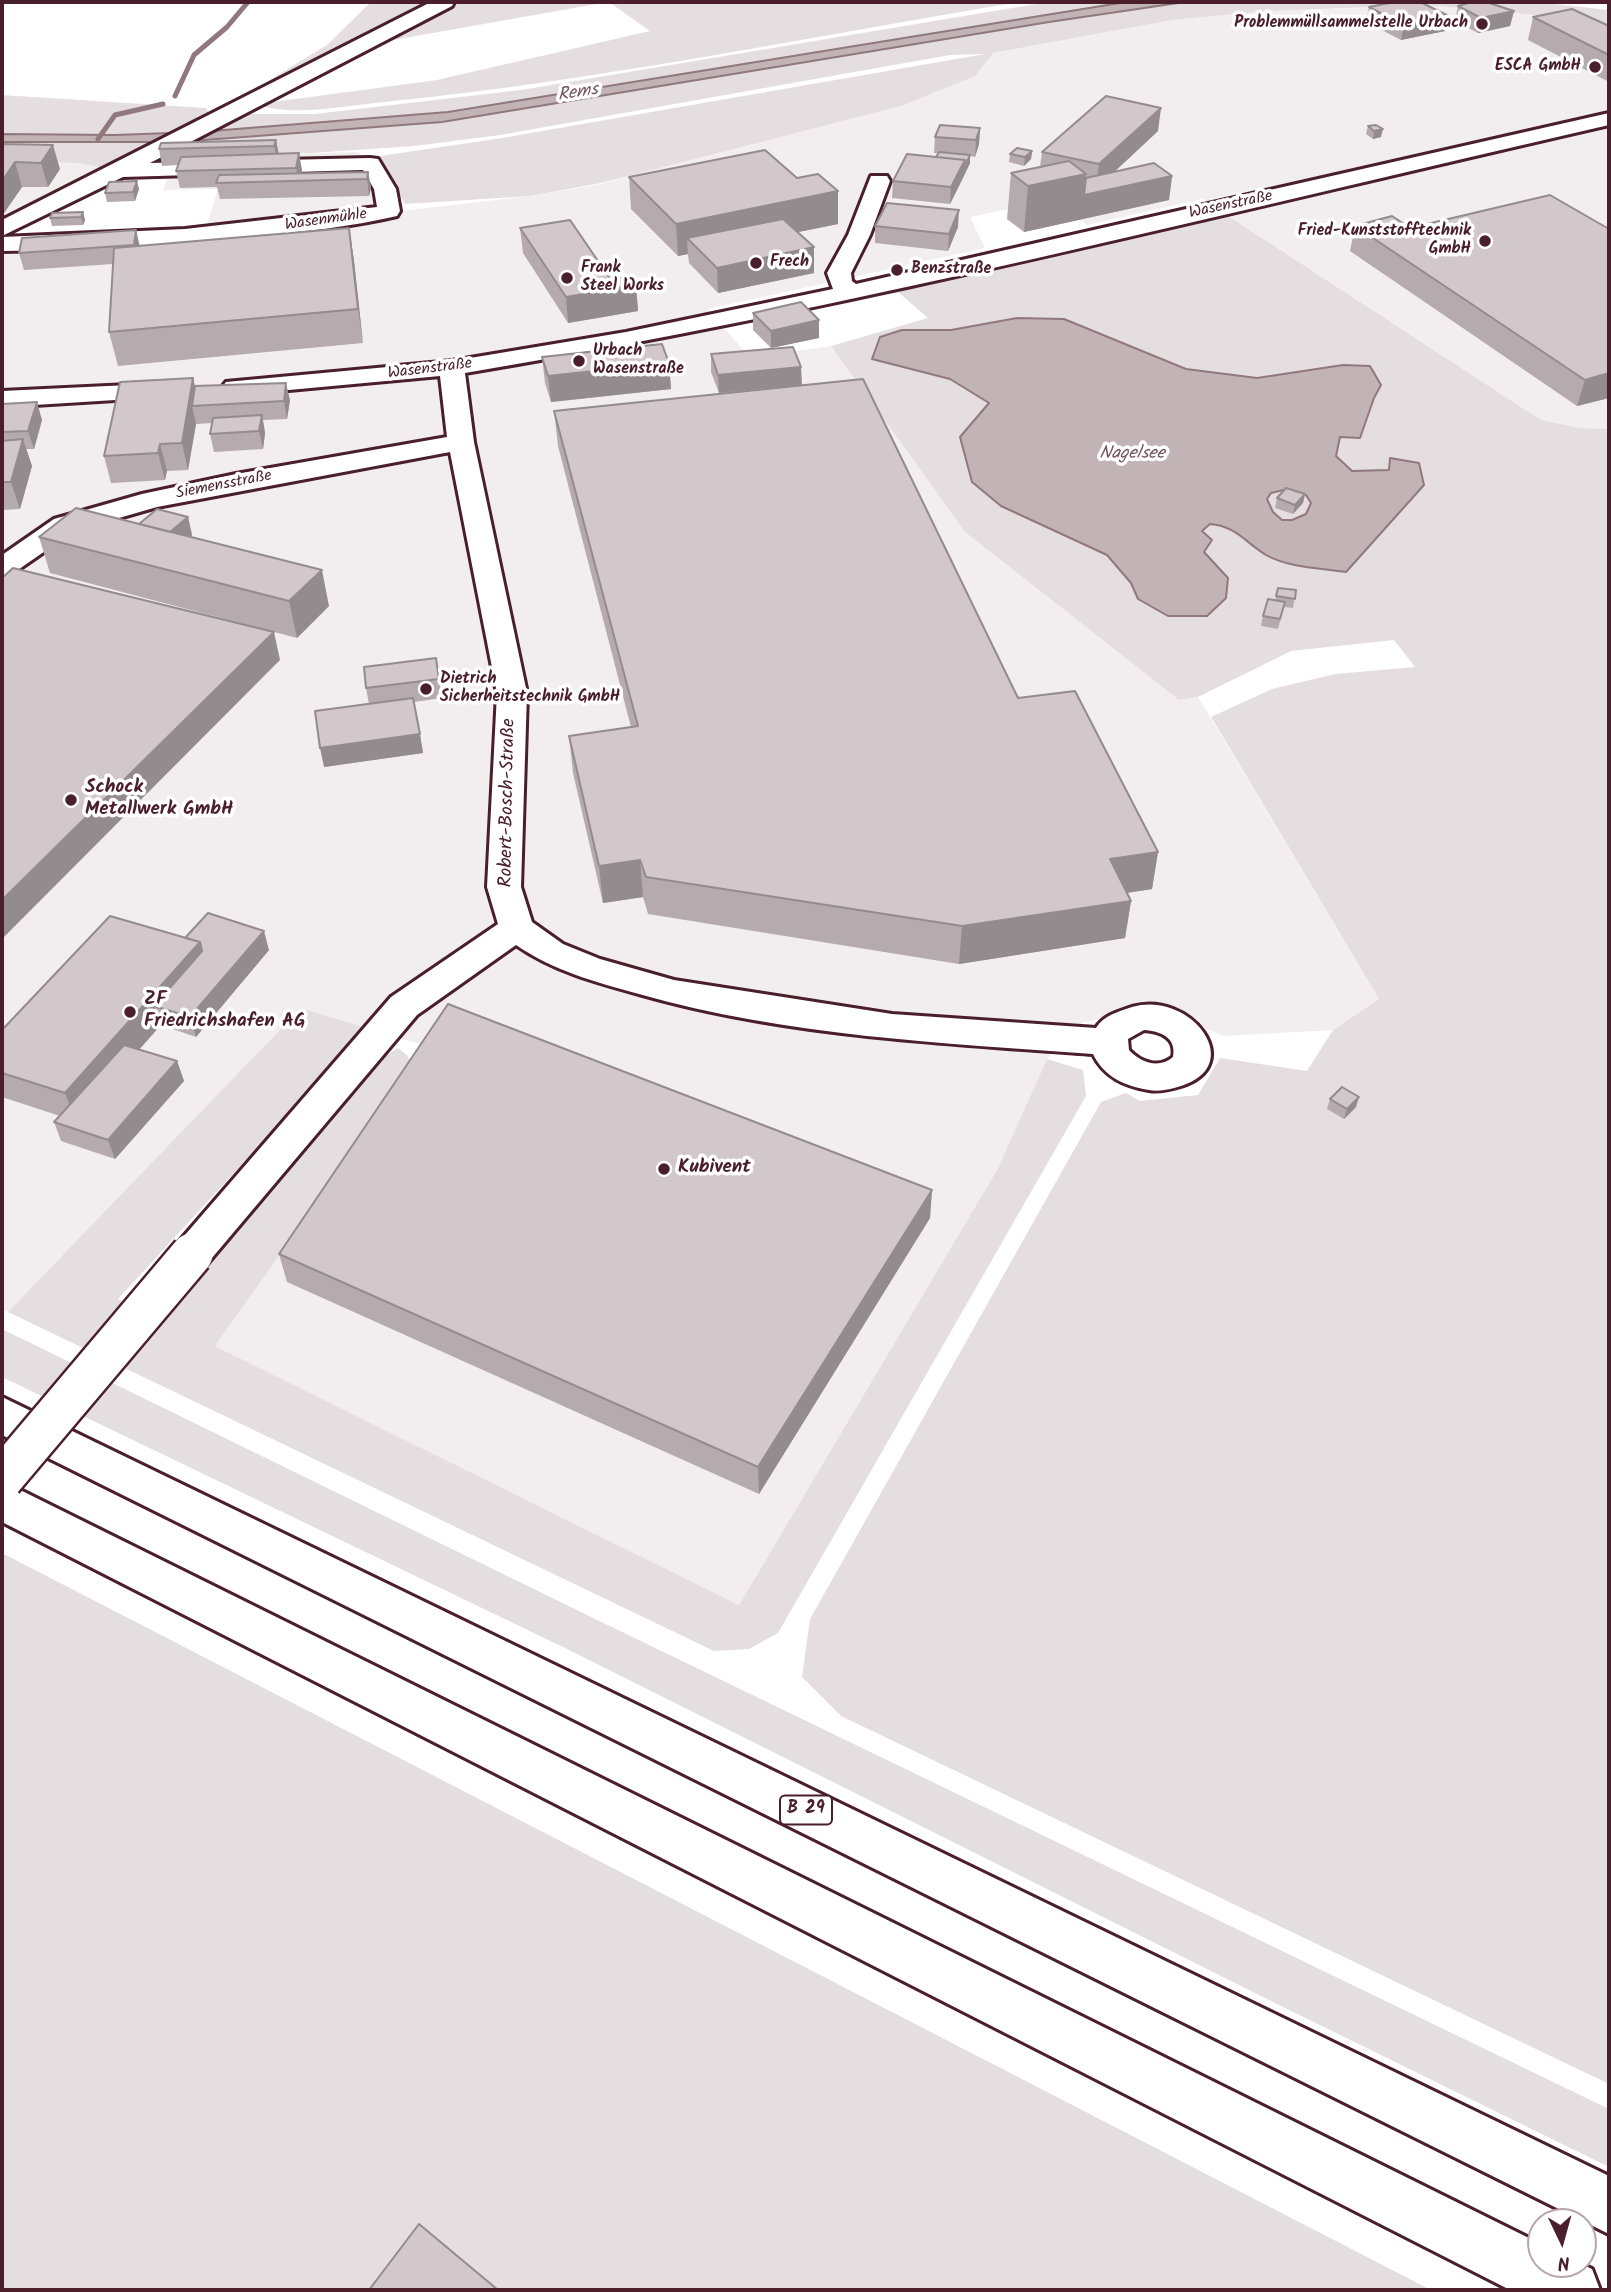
<!DOCTYPE html>
<html>
<head>
<meta charset="utf-8">
<style>
	body { margin:0 }
	#map { position:relative; width:1611px; height:2292px; overflow:hidden; background:#fff; font-family:Kalam,sans-serif }
	canvas { display:block }
	.frame { position:absolute; inset:0; border:4px solid #4a1f2b; pointer-events:none }
	.north { position:absolute; left:1527px; top:2208px; width:70px; height:70px; box-sizing:border-box; background:#fff; border:2px solid #b7a5aa; border-radius:50%; rotate:175deg; font-size:19px; font-weight:700; line-height:28px; text-align:center; color:#4a1f2b }
	.north::after { content:''; display:block; margin:auto; width:24px; height:32px; background:#4a1f2b; clip-path:polygon(50% 0,100% 100%,50% 72%,0 100%) }
</style>
</head>
<body>
<div id="map">
<canvas width="1611" height="2292"></canvas>
<div class="frame"></div>
<div class="north">N</div>
</div>
<script>
const context = document.querySelector('canvas').getContext('2d');
context.lineJoin = 'round';
function fill(path, color) {
  context.fillStyle = color;
  context.fill(path, 'evenodd');
}
function stroke(path, color, width, dash) {
  context.strokeStyle = color;
  context.lineWidth = width;
  context.lineCap = dash ? 'butt' : 'round';
  context.setLineDash(dash || []);
  context.stroke(path);
}
function write(font, color, halo, rows, align = 'center') {
  context.font = font + ' Kalam,sans-serif';
  context.lineWidth = 7;
  context.setLineDash([]);
  context.textBaseline = 'middle';
  context.strokeStyle = halo;
  context.fillStyle = color;
  for (const [text, x, y, turn = 0] of rows) {
    context.save();
    context.translate(x, y);
    context.rotate((+turn || 0) * Math.PI / 180);
    context.textAlign = isNaN(turn) ? turn : align;
    if (halo) context.strokeText(text, 0, 0);
    context.fillText(text, 0, 0);
    context.restore();
  }
}
fill(new Path2D(`
	M1426,5L1578,19L1609,25V429L1580,428L1541,420L1203,199L1087,225L1056,199L970,217L985,248L708,309L750,358L831,346L965,532L1179,700L1198,697L1379,999L1333,1030L1224,1036L1151,1005L1082,1023L1047,1059L997,1170L739,1605L215,1346L427,1046L301,1008L53,1268L8,1312L2,1309V248L203,238L218,189L163,190L170,171L155,168L158,158L358,152L376,168L383,213L530,196L601,184L880,105L959,76L993,53L1173,20L1268,11Z
	M2,161L77,163L109,169L2,233Z`), '#f2eeef');
fill(new Path2D(`
	M371,2H439L357,45L232,103L327,45Z
	M458,2H608L382,42Z
	M609,2H1019C808,37 597,81 384,102C350,105 289,118 258,104L437,80L650,31Z
	M1048,2H1126L448,112L199,132L226,117L248,114H315L521,90Z
	M1185,2H1537L1609,10V25L1578,19L1426,5L1268,11L1173,20L993,53L975,76L901,106L601,183L530,196L405,204L382,167L373,157L502,138L985,54L950,55L500,135L415,146L311,153L148,157L178,142L442,122L1049,22Z
	M2,95L206,108L211,116L183,133L115,135L2,134Z
	M2,142L160,143L109,169L77,163L2,161Z
	M1227,215L1541,420L1580,428L1609,429V2084L841,1716L802,1677L810,1619L1101,1102L1126,1093L1140,1101L1198,1095L1220,1058L1307,1071L1333,1030L1379,999L1211,717L1272,689L1335,674L1415,667L1394,640L1291,651L1198,697L1179,700L965,532L831,346L928,318L898,292L1105,240ZM1017,318L1137,348L1186,369L1257,378L1343,365L1381,385L1374,398L1360,438L1340,437L1336,456L1352,471L1389,470L1390,458L1424,485L1407,502L1266,555L1224,525L1210,524L1202,532L1204,552L1228,578L1138,599L1131,583L1107,555L1001,506L990,403L950,379L902,330H951Z
	M1288,489L1306,495L1311,503L1306,514L1292,520H1282L1273,512L1267,499L1271,493Z
	M301,1008L367,1028L118,1299L158,1318L190,1287L376,1062L398,1048L408,1056L412,1068L215,1346L739,1605L997,1170L1047,1059L1083,1070L1086,1096L778,1633L749,1649L714,1651L8,1312Z
	M2,1329L587,1615L1609,2109V2167L1279,2005L565,1648L2,1377Z
	M2,1553L1431,2290H2Z`), '#e5dee0');
const water = new Path2D(`
	M1126,2H1185L1049,22L442,122L178,142H2V134L115,135L199,132L448,112Z
	M1017,318L1064,319L1186,369L1257,378L1343,365L1370,366L1381,385L1374,398L1360,438L1340,437L1336,456L1352,471L1389,470L1390,458L1419,463L1424,485L1346,572C1321,568 1289,568 1266,555C1246,543 1236,526 1210,524L1202,531L1212,540L1204,552L1228,578L1226,598L1207,616H1168L1138,599L1131,583L1107,555L1001,506L972,482L960,437L989,403L950,379L872,359L880,337L902,330H951ZM1288,489L1306,495L1311,503L1306,514L1292,520H1282L1273,512L1267,499L1271,493Z`);
fill(water, '#c1b3b6');
stroke(water, '#91787e', 2);
stroke(new Path2D(`
	M175,96L194,55L227,27L248,2
	M98,139L115,115L163,104`), '#91787e', 5);
const minor = new Path2D(`
	M431,2H454L452,6L150,163L370,158L378,159L396,189L400,211L397,216C350,227 302,232 254,236C170,245 86,250 2,251V237L185,229L377,207L374,189L363,170L123,177L2,236V220Z
	M1609,113V125C1229,212 850,309 465,373L474,442L527,693L521,887L532,922L563,944L600,959L674,980L892,1014L1096,1028C1104,1015 1118,1012 1132,1007C1190,990 1248,1065 1181,1086C1171,1089 1160,1092 1149,1090C1125,1086 1104,1077 1093,1054C942,1043 786,1036 639,994C595,982 554,971 516,945L417,1015L206,1265L192,1270L178,1265L172,1254L178,1243L391,997L498,924L487,887L497,693L450,452L157,507L74,531L12,574L2,577V555L54,519L142,494L236,474L447,437L440,376L235,395L226,392L222,387L226,382L452,361L626,332L833,289L827,273L848,235L871,176H887L890,181L870,235L851,273L852,281L856,284ZM1144,1030C1161,1031 1177,1038 1173,1057C1159,1069 1141,1063 1129,1050L1128,1039Z
	M171,383L180,386L184,391L180,396L2,407V391Z`);
const highway = new Path2D(`
	M2,1397L1609,2176V2234L2,1435Z
	M2,1481L1541,2244V2264H1581L1592,2269L1600,2290H1510L2,1522Z`);
stroke(minor, '#4a1f2b', 6);
stroke(highway, '#4a1f2b', 6);
fill(minor, '#fff');
fill(highway, '#fff');
const minorBridge = new Path2D(`
	M2,1479L192,1254`);
stroke(minorBridge, '#4a1f2b', 46, []);
stroke(minorBridge, '#fff', 41);
fill(new Path2D(`
	M1458,6L1514,11L1510,26L1478,33L1455,21Z
	M1369,7L1449,16L1445,31L1401,40L1366,22Z
	M1533,17L1609,26V82L1528,40Z
	M1376,125L1381,137L1373,139L1366,134L1368,126Z
	M980,128L979,144L975,157L970,156V163L950,204L892,198L893,181L936,157L938,153H934L935,137Z
	M1158,131L1114,172L1172,176L1169,200L1024,232L1007,219L1011,173L1040,167L1042,152Z
	M276,140L279,154L302,170L301,173L368,172L371,188L369,196L220,199L217,187L180,188L176,171L178,165L162,166L159,149Z
	M2,144L60,169L48,187H22L2,216Z
	M1032,151L1031,159L1024,166L1009,162L1010,154Z
	M629,177L838,224L797,232L814,247V273L718,293L689,263L688,254L678,256L631,209Z
	M139,189L135,201L107,202L105,193Z
	M83,212L85,220L83,225L52,226L50,218Z
	M875,226L958,227L948,251L875,243Z
	M1355,226L1410,228L1609,398L1577,406L1350,251Z
	M349,228L354,261L363,343L118,366L109,332L113,264L24,270L19,253L22,238L139,246Z
	M520,228L611,280L636,285L638,311L568,323L523,253Z
	M753,313L819,338L771,348L753,330Z
	M711,354L802,385L719,393L711,372Z
	M542,357L669,363L671,389L551,402L545,383Z
	M193,378L195,386L290,400L287,419L263,420L265,433L263,449L214,452L210,434L212,423L196,424L188,470L167,471L165,480L111,483L104,456Z
	M2,404L42,420L34,449H26L32,466L20,509L2,510Z
	M554,411L1018,698L1158,852L1152,889L1127,893L1131,901L1125,938L959,964L648,914L643,897L603,903L573,773L569,736L631,727L558,446Z
	M1305,494L1303,503L1293,514L1275,508L1277,498Z
	M188,517L192,535L191,537L329,606L297,638L50,573L39,537Z
	M1278,588L1296,590L1293,608L1284,607L1278,629L1261,626L1263,616L1275,601Z
	M436,658L442,698L414,702L423,753L324,767L369,704L366,688Z
	M185,938L269,950L196,1037L161,1025L139,1049L177,1061L184,1081L115,1159L61,1141L54,1122L60,1116L2,1097V1030Z
	M1330,1099L1356,1107L1344,1119L1327,1109Z
	M932,1190L930,1218L759,1494L287,1282L279,1254Z`), '#b5abaf');
fill(new Path2D(`
	M1514,11L1510,26L1478,33L1481,18Z
	M1449,16L1445,31L1401,40L1404,25Z
	M1161,108L1158,131L1096,189L1099,164Z
	M980,128L979,144L975,157L976,140Z
	M1383,129L1381,137L1373,139L1374,131Z
	M276,140L279,157L278,163L274,146Z
	M53,145L60,169L48,187L41,163Z
	M1032,151L1031,159L1024,166L1025,157Z
	M299,153L302,170L299,181H298L296,168Z
	M970,155V163L964,176V168Z
	M965,160L964,176L950,204L951,187Z
	M15,162L22,187L2,216V181Z
	M368,172L371,188L369,196L367,179Z
	M1086,174L1084,195L1172,176L1169,200L1024,232L1028,186Z
	M137,181L139,189L135,201L133,192Z
	M838,191V224L701,252L687,238L688,254L678,256L676,224Z
	M959,210L958,227L948,251L949,234Z
	M83,212L85,220L83,225L81,217Z
	M349,228L354,261L363,343L358,309Z
	M136,230L140,247L138,262L134,245Z
	M814,247V273L718,293L717,268Z
	M636,285L638,311L568,323L566,297Z
	M819,320V338L771,348V331Z
	M669,363L671,389L551,402L548,376Z
	M801,367L802,385L719,393L718,375Z
	M1609,373V398L1577,406L1585,380Z
	M193,378L199,404L192,406L196,424L188,470L182,443Z
	M286,383L290,400L287,419L284,401Z
	M37,402L42,420L34,449L28,431Z
	M262,415L265,433L263,449L259,431Z
	M23,439L32,466L20,509L11,482Z
	M160,444L167,471L165,480L158,453Z
	M1305,494L1303,503L1293,514L1295,505Z
	M188,517L192,535L165,558L160,540Z
	M322,570L329,606L297,638L289,601Z
	M274,632L280,660L2,939V900Z
	M420,734L423,753L324,767L320,748Z
	M1158,852L1152,889L1105,896L1110,859Z
	M640,860L643,897L603,903L599,866Z
	M1131,901L1125,938L959,964L962,926Z
	M264,931L269,950L196,1037L190,1017Z
	M200,942L208,970L154,1006L161,1025L76,1121L65,1093Z
	M177,1061L184,1081L115,1159L108,1140Z
	M1359,1097L1356,1107L1344,1119L1347,1109Z
	M932,1190L930,1218L759,1494L758,1467Z`), '#938b8e');
const building = new Path2D(`
	M1395,2H1420L1449,16L1404,25L1369,7Z
	M1472,2H1486L1514,11L1481,18L1458,6Z
	M1572,9L1609,26V55L1533,17Z
	M1106,96L1161,108L1099,164L1042,152Z
	M940,125L980,128L976,140L935,137Z
	M1376,125L1383,129L1374,131L1368,126Z
	M276,140L274,146L159,149L161,143Z
	M2,144L53,145L41,163L15,162L2,181Z
	M1017,148L1032,151L1025,157L1010,154Z
	M765,150L797,178L818,174L838,191L676,224L629,177Z
	M939,152L970,155L964,168L965,160L936,157Z
	M299,153L296,168L176,171L181,157Z
	M907,154L965,160L951,187L893,181Z
	M1069,161L1086,174L1028,186L1011,173Z
	M1154,163L1172,176L1084,195L1086,178Z
	M368,172L367,179L216,183L219,175Z
	M137,181L133,192L105,193L109,182Z
	M1550,195L1609,229V373L1585,380L1355,226L1392,216L1410,228Z
	M887,203L959,210L949,234L875,226Z
	M83,212L81,217L50,218L52,213Z
	M783,219L814,247L717,268L687,238Z
	M570,220L611,280L630,276L636,285L566,297L520,228Z
	M349,228L358,309L109,332L114,248Z
	M136,230L134,245L19,253L22,238Z
	M801,302L819,320L771,331L753,313Z
	M662,344L669,363L548,376L542,357Z
	M793,347L801,367L718,375L711,354Z
	M193,378L182,443L160,444L158,453L104,456L120,382Z
	M863,379L1018,698L1075,691L1158,852L1110,859L1131,901L962,926L646,877L640,860L599,866L569,736L638,726L554,411Z
	M286,383L284,401L192,406L195,386Z
	M37,402L28,431L2,432V404Z
	M262,415L259,431L210,434L213,418Z
	M23,439L11,482H2V441Z
	M1286,488L1305,494L1295,505L1277,498Z
	M76,508L322,570L289,601L39,537Z
	M157,509L188,517L170,532L139,524Z
	M13,568L274,632L2,900V578Z
	M1278,588L1296,590L1295,599L1276,596Z
	M1268,599L1285,602L1280,619L1263,616Z
	M436,658L439,679L366,688L364,667Z
	M413,698L420,734L320,748L315,711Z
	M208,913L264,931L190,1017L154,1006L202,951L200,942L185,938Z
	M110,916L200,942L65,1093L2,1073V1030Z
	M448,1004L932,1190L758,1467L279,1254Z
	M124,1045L177,1061L108,1140L54,1122Z
	M1342,1087L1359,1097L1347,1109L1330,1099Z
	M419,2224L498,2290H369Z`);
fill(building, '#d2c7cb');
stroke(building, '#938b8e', 2);
for (const [x, y, r, color] of [
	[1482,24,7,"#4a1f2b"],
	[1595,67,7,"#4a1f2b"],
	[1485,241,7,"#4a1f2b"],
	[756,263,7,"#4a1f2b"],
	[897,270,7,"#4a1f2b"],
	[567,278,7,"#4a1f2b"],
	[579,361,7,"#4a1f2b"],
	[426,689,7,"#4a1f2b"],
	[71,800,7,"#4a1f2b"],
	[130,1012,7,"#4a1f2b"],
	[664,1169,7,"#4a1f2b"]
]) {
  const dot = new Path2D();
  dot.arc(x, y, r, 0, 2 * Math.PI);
  context.fillStyle = color;
  context.fill(dot);
  stroke(dot, '#fff', 2.5);
}
write('bold 16px', '#4a1f2b', '#fff', [
	["Problemmüllsammelstelle Urbach",1468,24,"right"],
	["ESCA GmbH",1581,67,"right"],
	["Fried-Kunststofftechnik",1471,232,"right"],
	["GmbH",1471,250,"right"],
	["Frech",770,263],
	["Frank",581,269],
	["Steel Works",581,287],
	["Benzstraße",911,270],
	["Urbach",593,352],
	["Wasenstraße",593,370],
	["Dietrich",440,680],
	["Sicherheitstechnik GmbH",440,698]
], 'left');
write('16px', '#4a1f2b', '#fff', [
	["Wasenstraße",1231,206,-12],
	["Wasenmühle",326,221,-8],
	["Wasenstraße",430,370,-7],
	["Siemensstraße",224,486,-11]
]);
write('italic 18px', '#74535c', '#fff', [
	["Rems",578,94,-9],
	["Nagelsee",1132,455]
]);
for (const [x, y, w] of [
	[806,1810,52]
]) {
  const box = new Path2D();
  box.roundRect(x - w / 2, y - 14.5, w, 29, 5);
  context.fillStyle = '#fff';
  context.fill(box);
  stroke(box, '#4a1f2b', 2);
}
write('bold 18px', '#4a1f2b', null, [
	["B 29",806,1810]
]);
write('bold 19px', '#4a1f2b', '#fff', [
	["Schock",85,789],
	["Metallwerk GmbH",85,811],
	["ZF",144,1001],
	["Friedrichshafen AG",144,1023],
	["Kubivent",678,1169]
], 'left');
write('19px', '#4a1f2b', '#fff', [
	["Robert-Bosch-Straße",509,803,-89]
]);
</script>
</body>
</html>
